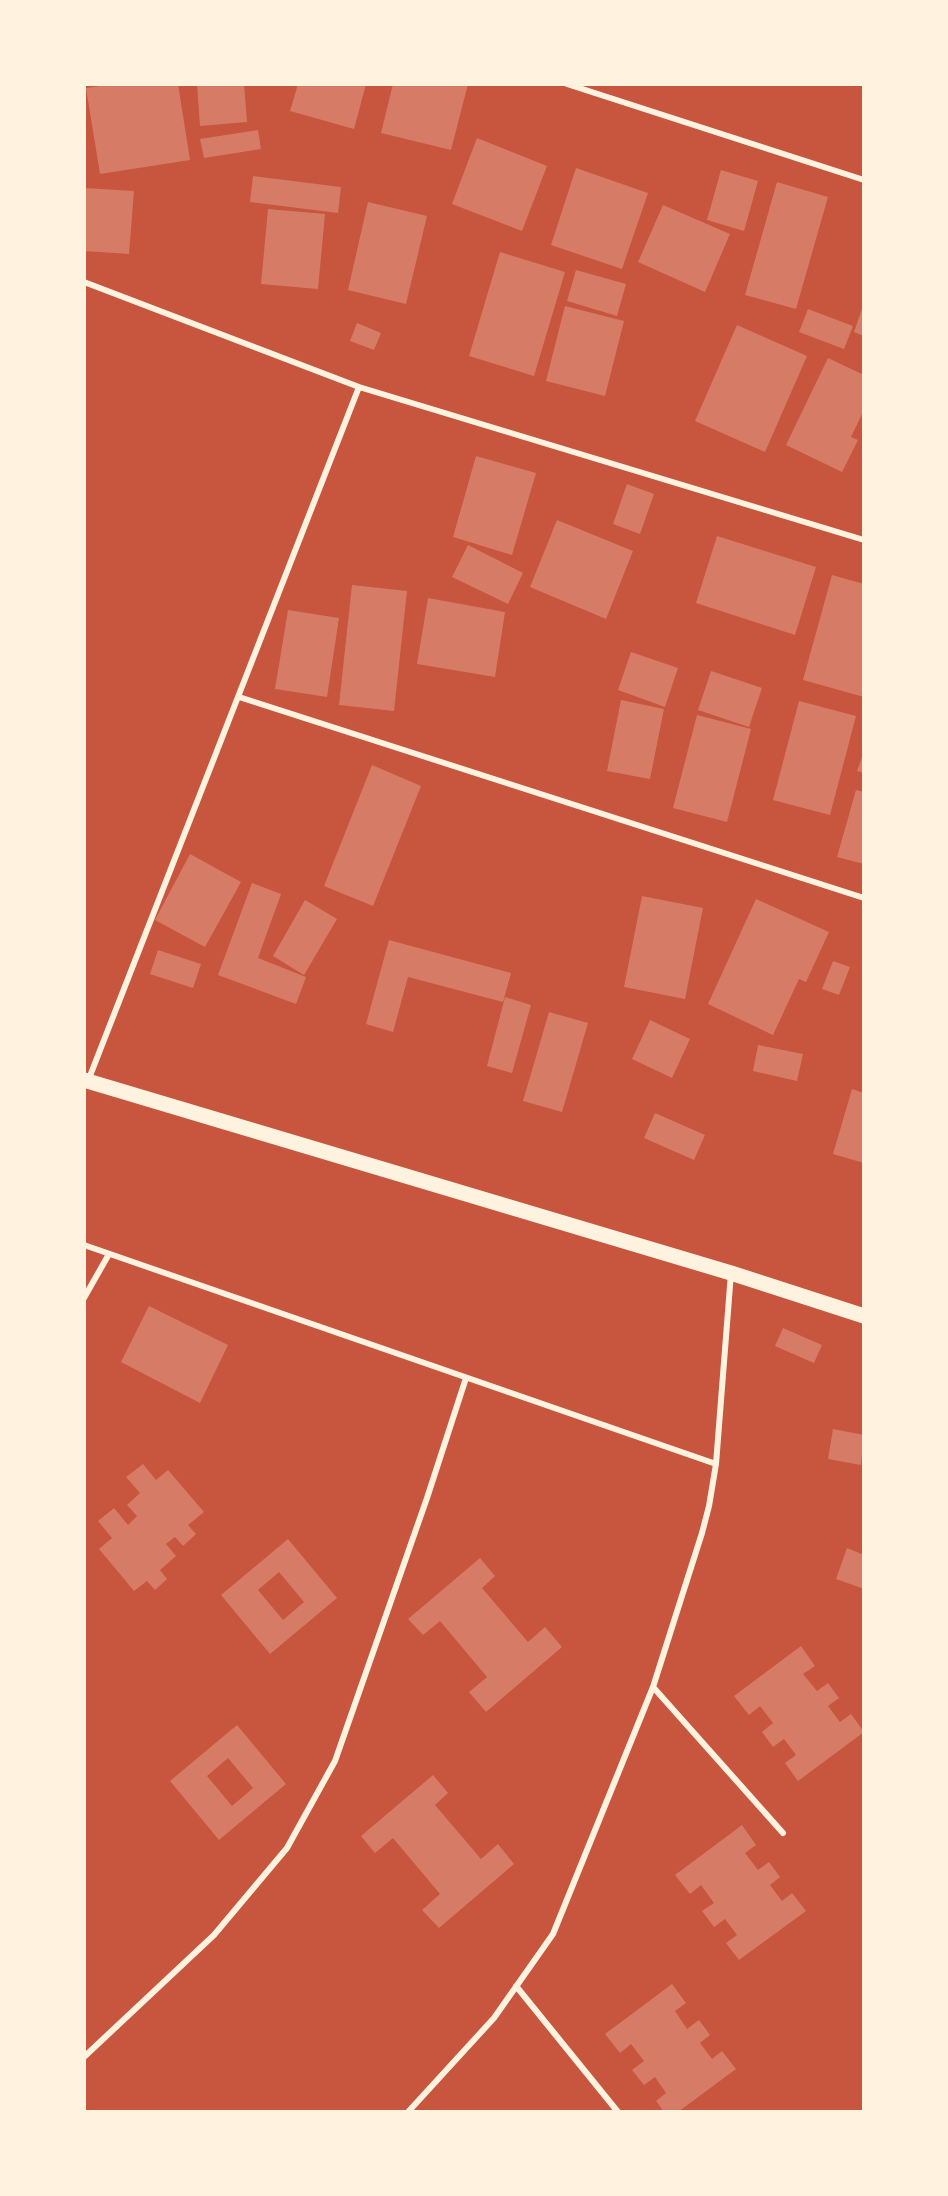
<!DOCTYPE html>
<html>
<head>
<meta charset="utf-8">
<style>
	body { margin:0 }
	#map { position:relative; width:948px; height:2196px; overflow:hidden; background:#c8553d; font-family:Manrope,sans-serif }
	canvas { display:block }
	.frame { position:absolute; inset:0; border:86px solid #fff3e0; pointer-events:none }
</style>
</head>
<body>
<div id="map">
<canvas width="948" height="2196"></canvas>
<div class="frame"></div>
</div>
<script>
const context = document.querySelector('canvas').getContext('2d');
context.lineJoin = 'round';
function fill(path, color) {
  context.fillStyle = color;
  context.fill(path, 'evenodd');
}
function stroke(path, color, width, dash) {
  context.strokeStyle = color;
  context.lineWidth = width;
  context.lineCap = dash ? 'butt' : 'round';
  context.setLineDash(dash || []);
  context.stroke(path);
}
fill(new Path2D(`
	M114,84H178L190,160L100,174L86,88Z
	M197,84H244L247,122L200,126Z
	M298,84H366L354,129L290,111Z
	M393,84H468L451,150L381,133Z
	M258,130L261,149L204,158L200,139Z
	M477,138L547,166L522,231L452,204Z
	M576,168L648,193L622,269L551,245Z
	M721,170L758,181L744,231L707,220Z
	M253,176L341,187L338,213L250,202Z
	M777,182L828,197L796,309L745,295Z
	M84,188L134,191L129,254L84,251Z
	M368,202L427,216L406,304L348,290Z
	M663,205L730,234L705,292L638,262Z
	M268,209L325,214L318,289L261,284Z
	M500,252L565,272L534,376L469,356Z
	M576,270L626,284L617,316L567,301Z
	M864,303V336L854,332Z
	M565,306L624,321L605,396L546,381Z
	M808,309L853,326L844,349L799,332Z
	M357,323L381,333L374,350L350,341Z
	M737,325L807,356L765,452L695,421Z
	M828,358L864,375V410L851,437L858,440L842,472L786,445Z
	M476,456L536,473L512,555L453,537Z
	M627,484L654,494L640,534L613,524Z
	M557,520L633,551L606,619L530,587Z
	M717,536L816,567L795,635L696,603Z
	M468,545L523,573L508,604L452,577Z
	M832,575L864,584V697L803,680Z
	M352,585L407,591L394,711L339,705Z
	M428,598L505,612L495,677L417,664Z
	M288,610L339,618L327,697L275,689Z
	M631,652L678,668L665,707L618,690Z
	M711,671L762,688L749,727L698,710Z
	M621,700L664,709L650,779L607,771Z
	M799,701L856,716L830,815L773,800Z
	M697,715L751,729L727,822L673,808Z
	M864,752V773L857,771Z
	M372,765L421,786L373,906L324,886Z
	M856,790L864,792V864L837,857Z
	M190,854L241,882L205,947L155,920Z
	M252,883L281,894L258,958L306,977L296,1004L218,975Z
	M642,896L703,908L685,999L624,987Z
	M756,899L829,932L806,982L799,979L773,1035L708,1004Z
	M305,900L337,919L304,975L273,956Z
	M389,940L511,973L503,1002L408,977L393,1032L366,1024Z
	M158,950L201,964L193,988L150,974Z
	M833,961L850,967L839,995L822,989Z
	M505,997L531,1005L512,1073L487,1066Z
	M549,1012L588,1023L562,1112L523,1101Z
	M650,1020L690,1039L672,1078L632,1059Z
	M758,1045L803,1054L797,1081L753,1071Z
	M852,1089L864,1093V1163L833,1154Z
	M655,1113L705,1135L694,1160L644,1138Z
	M149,1306L228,1345L200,1403L121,1362Z
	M783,1328L822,1345L814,1363L775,1346Z
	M833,1429L864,1435L861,1465L828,1459Z
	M143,1464L156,1480L168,1470L204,1512L188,1525L196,1534L183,1546L175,1537L166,1544L176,1556L160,1570L167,1579L155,1590L147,1581L134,1591L99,1549L112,1538L98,1521L114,1508L128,1525L137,1516L127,1505L140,1493L126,1477Z
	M288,1539L337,1598L270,1654L221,1595ZM279,1572L304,1602L283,1620L258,1590Z
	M847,1548L864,1555V1589L836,1579Z
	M480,1558L495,1576L482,1588L528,1642L545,1627L562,1647L486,1712L469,1692L487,1677L440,1621L423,1635L408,1619Z
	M801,1646L815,1666L803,1674L817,1691L828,1683L839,1698L828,1706L840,1722L851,1714L864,1732L798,1781L785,1763L796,1755L784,1739L773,1747L762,1732L773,1723L760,1706L749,1715L734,1696Z
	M237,1725L286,1784L219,1840L170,1781ZM228,1758L253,1788L232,1806L207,1776Z
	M433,1775L448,1793L435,1805L481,1859L498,1844L514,1864L439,1928L422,1910L440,1894L393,1838L375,1853L361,1836Z
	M742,1825L756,1845L745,1853L758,1870L769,1862L780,1877L770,1885L782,1901L792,1893L806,1911L739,1960L726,1943L737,1935L725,1919L714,1927L702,1911L714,1903L701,1885L690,1894L675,1875Z
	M672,1984L686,2003L675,2011L687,2029L699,2020L710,2035L700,2043L712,2059L722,2051L736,2069L678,2112H664L656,2101L666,2093L655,2077L644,2085L632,2070L644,2061L631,2044L620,2053L605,2034Z`), '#d67c66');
stroke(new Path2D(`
	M567,84L864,180
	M84,282L359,387L864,540
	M239,697L864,898
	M88,1081L359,387
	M84,1245L716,1464
	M84,1298L109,1254
	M653,1687L783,1833
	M516,1986L618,2112
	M84,2057L214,1935L287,1848L335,1761L427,1498L466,1378
	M408,2112L494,2018L553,1934L653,1687L702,1533L709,1506L716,1464L731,1273`), '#fff3e0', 6);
stroke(new Path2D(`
	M84,1080L731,1273L864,1316`), '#fff3e0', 15);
</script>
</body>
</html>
